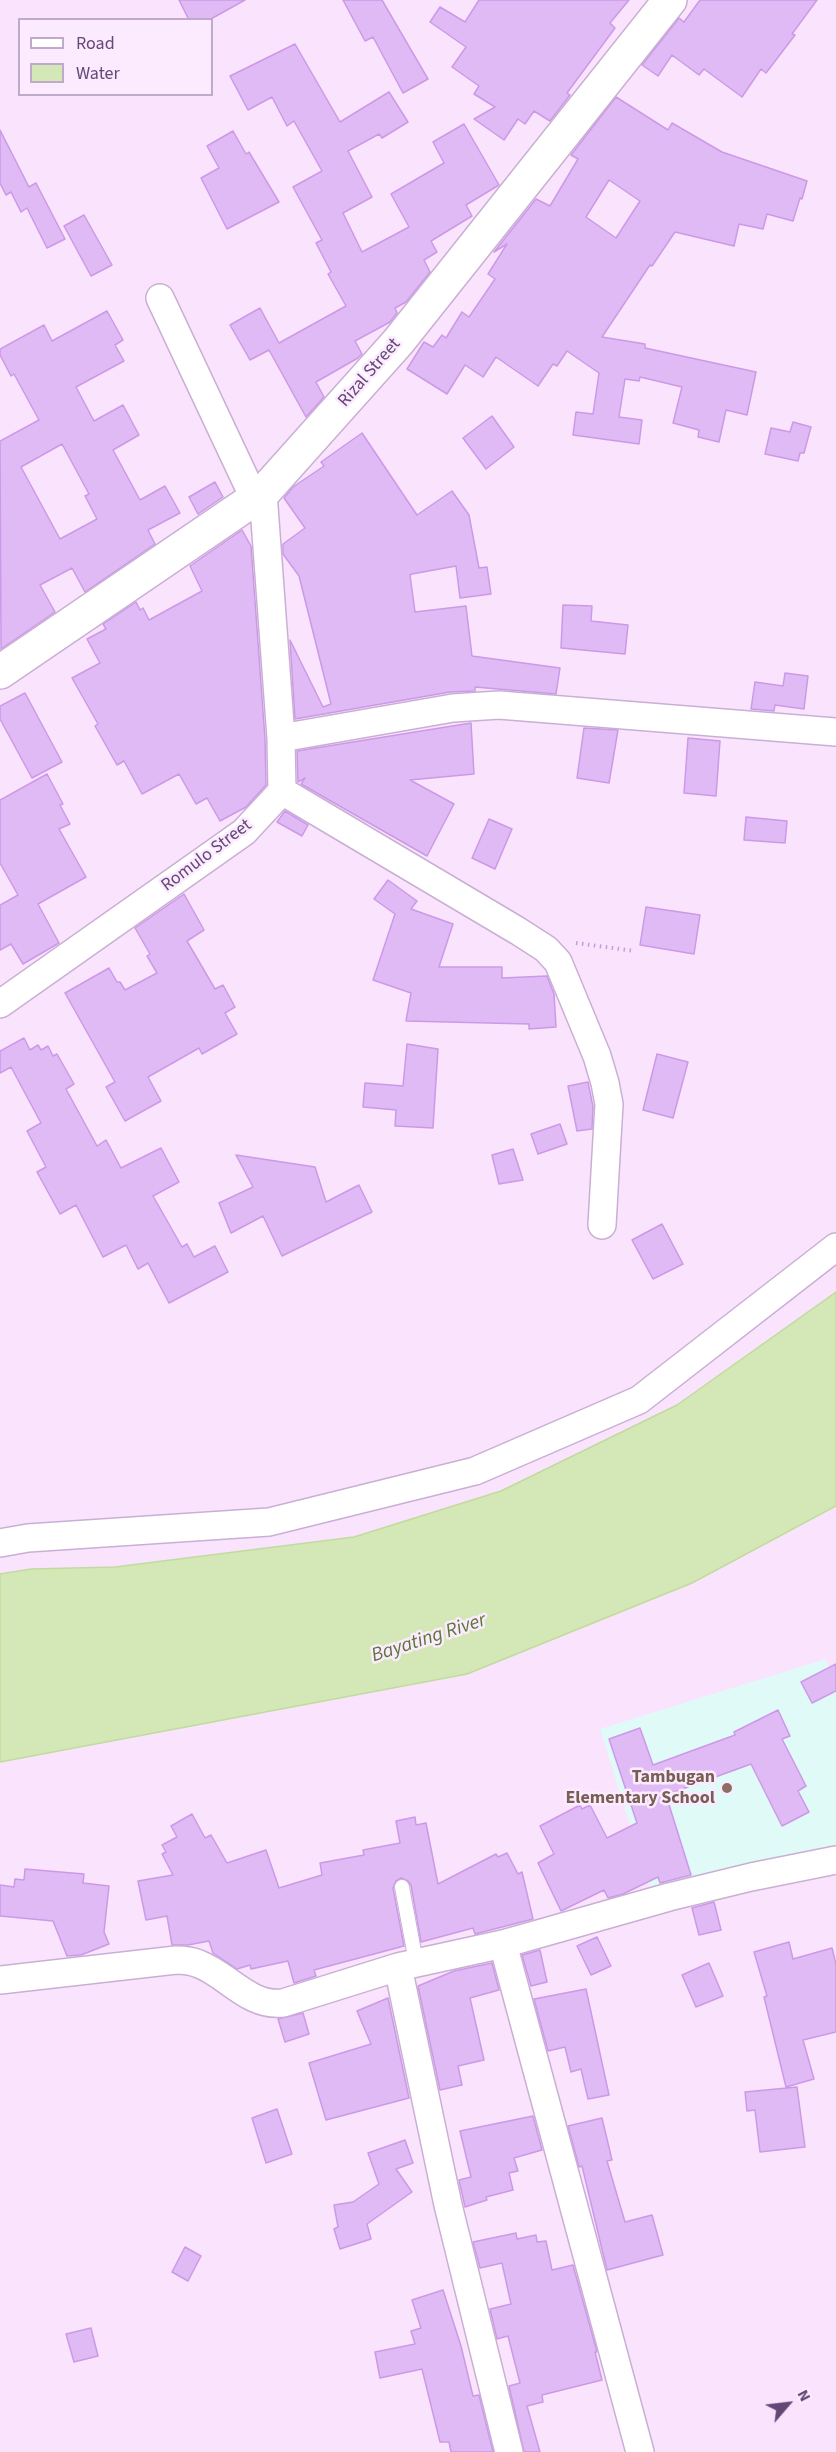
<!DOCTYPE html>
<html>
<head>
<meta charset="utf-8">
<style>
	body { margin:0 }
	#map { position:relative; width:836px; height:2452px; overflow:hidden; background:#fae4fd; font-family:"Source Sans 3",sans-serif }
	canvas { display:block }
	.legend { position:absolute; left:18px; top:18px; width:195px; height:78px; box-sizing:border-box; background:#fcebff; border:2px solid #c0aac9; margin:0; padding:8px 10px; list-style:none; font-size:18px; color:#654877 }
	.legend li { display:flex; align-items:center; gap:12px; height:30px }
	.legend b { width:30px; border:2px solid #c0aac9 }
	.north { position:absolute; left:758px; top:2374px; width:60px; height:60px; -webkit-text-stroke:4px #fcebff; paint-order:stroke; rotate:62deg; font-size:16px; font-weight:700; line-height:24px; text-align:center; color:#654877 }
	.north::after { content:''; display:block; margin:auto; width:21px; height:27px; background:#654877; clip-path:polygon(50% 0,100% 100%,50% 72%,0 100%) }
</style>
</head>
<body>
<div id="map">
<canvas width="836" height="2452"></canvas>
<ul class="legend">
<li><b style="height:8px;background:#fff"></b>Road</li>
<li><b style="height:16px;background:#d4e8b7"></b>Water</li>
</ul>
<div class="north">N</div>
</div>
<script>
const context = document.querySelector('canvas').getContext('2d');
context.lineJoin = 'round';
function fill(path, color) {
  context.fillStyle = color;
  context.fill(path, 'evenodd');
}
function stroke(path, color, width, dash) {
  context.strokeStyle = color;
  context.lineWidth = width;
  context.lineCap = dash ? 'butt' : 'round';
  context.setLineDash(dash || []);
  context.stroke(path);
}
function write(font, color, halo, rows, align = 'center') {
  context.font = font + ' "Source Sans 3",sans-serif';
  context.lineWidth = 5;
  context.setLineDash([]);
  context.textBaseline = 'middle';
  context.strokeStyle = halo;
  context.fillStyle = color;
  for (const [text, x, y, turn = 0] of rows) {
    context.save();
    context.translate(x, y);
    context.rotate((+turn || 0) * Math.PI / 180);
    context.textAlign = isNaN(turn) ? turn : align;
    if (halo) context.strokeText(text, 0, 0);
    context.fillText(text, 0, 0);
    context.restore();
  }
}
fill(new Path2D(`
	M826,1659L836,1690V1847L651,1892L600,1729Z`), '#e0faf7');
const water = new Path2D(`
	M836,1292V1506L692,1583L467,1674L0,1762V1574L31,1569L115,1567L354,1537L501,1491L677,1405Z`);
fill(water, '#d4e8b7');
stroke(water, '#c1db9d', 1.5);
const building = new Path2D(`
	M179,0H245L209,20H189Z
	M343,0H382L428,79L403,93L373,37L365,41Z
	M479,0H629L610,23L615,28L581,74L567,93L570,95L550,121L534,111L525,124L518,119L504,140L474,119L495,107L474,94L479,86L452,67L466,47L430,22L440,7L465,22Z
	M700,0H817L792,34L795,35L766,73L761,69L742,97L704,69L699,75L672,55L658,76L642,65L679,18L684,22Z
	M295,44L340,122L389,92L408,122L382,138L379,134L348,151L372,197L343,213L362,252L409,227L391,194L444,163L433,142L464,124L499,185L466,205L472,216L431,241L437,252L424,260L430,272L406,302L395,308L397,313L390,322L355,341L362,354L358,358L316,382L324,397L306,417L269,350L250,360L230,325L260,308L279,343L346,306L328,274L331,272L316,243L322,240L293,187L322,171L294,121L287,126L272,97L248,110L230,76Z
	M616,97L668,130L672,123L722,152L807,181L802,199L800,198L793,221L767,214L763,229L739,224L734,246L675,232L652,266L650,265L602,337L645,344V348L756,372L747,415L726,410L719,442L698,437L699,430L673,423L682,387L640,377L639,381L625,379L619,417L642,420L639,444L573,435L576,412L593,414L599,373L567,351L557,366L553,364L538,386L496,357L483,377L465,365L447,394L407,369L424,342L433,347L442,335L446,338L462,312L469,317L495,279L488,274L507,244L494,252L536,199L550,206L578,159L571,155ZM609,180L640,201L616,238L586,217Z
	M0,130L29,187L36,183L65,239L47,248L27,208L21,212L11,192L6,195L0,183Z
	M233,131L246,154L249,152L279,202L227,229L201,178L219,168L207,146Z
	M84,215L112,265L91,276L64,226Z
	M107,311L123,340L115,345L124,361L76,387L94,421L123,405L139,435L113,450L140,500L165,486L180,513L148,530L155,544L85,592L72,568L40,585L55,612L1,649L0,441L39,420L14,374L11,376L0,355V349L44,325L52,341ZM62,444L89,494L85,496L97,519L60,539L21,467Z
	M492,416L514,447L486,469L463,438Z
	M793,422L811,427L804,453H800L798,461L765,454L771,428L790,432Z
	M362,433L417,515L452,491L469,515L479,568L487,567L491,594L460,598L456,566L412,574L410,575L415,612L466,606L472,656L560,668L556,694L475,687V691L450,692L295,719L290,640L323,707L331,704L299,576L283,554V544L305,528L284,498L293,487L324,466L321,462Z
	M215,482L223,497L198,514L189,497Z
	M242,530L251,546L265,739L266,785L246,807L220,821L207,798L196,804L179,774L142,794L124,761L117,765L95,726L98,724L72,678L100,663L87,639L106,629L103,624L136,602L140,610L143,608L149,620L202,591L190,566Z
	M563,605L592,606L591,621L628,625L625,654L561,648Z
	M785,673L808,676L804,709L775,705L774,711L751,709L755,682L783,686Z
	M25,693L62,762L32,778L0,719V706Z
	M471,723L474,774L410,780L454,804L427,856L301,784L305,778L298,782L297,751Z
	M584,728L618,730L609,783L577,778Z
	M688,738L720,741L716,796L684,793Z
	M47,774L63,804L60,805L70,824L59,829L86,877L38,904L59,943L23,964L11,944L0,950V905L18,895L0,863V800Z
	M285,811L308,825L302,836L277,822Z
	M746,817L787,821L785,843L744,840Z
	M489,819L512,829L495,869L472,858Z
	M388,880L417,901L411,909L453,924L439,967H502V978L547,976L554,994L556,1027L529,1029V1024L406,1021L411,993L373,980L395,914L374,899Z
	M184,894L204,930L187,941L215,989L223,985L235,1007L225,1013L237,1034L202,1054L199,1048L148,1077L161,1101L125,1121L106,1087L115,1082L65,993L109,968L117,982H120L125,990L157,973L147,956L150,954L135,928Z
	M646,907L700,915L694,954L640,945Z
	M24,1038L30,1050L38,1045L41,1050L48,1046L53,1056L57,1054L74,1084L66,1089L97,1146L106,1140L121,1168L161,1148L179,1182L153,1196L182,1247L187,1244L194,1257L215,1246L228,1272L169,1303L148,1263L138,1269L126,1245L103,1257L76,1205L60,1214L37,1172L46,1167L27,1131L41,1123L11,1067L0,1073V1051Z
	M407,1044L438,1049L433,1128L395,1126L396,1110L363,1107L365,1083L403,1086Z
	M657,1054L688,1062L673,1118L643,1110Z
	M588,1082L593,1107L592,1129L577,1131L568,1086Z
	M560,1124L567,1144L538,1154L531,1134Z
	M513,1149L523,1180L499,1184L492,1155Z
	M236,1155L315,1167L326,1202L359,1185L372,1212L282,1256L263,1216L231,1233L219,1203L253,1187Z
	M662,1224L683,1264L653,1279L632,1240Z
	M836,1664V1691L812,1703L801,1682Z
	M778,1710L790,1736L782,1739L806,1786L798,1791L809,1812L782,1826L751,1764L666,1795L691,1875L660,1883L658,1877L623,1894L608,1898L604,1890L561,1911L538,1863L554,1854L540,1826L580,1805L582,1809L590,1805L607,1838L637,1823L609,1739L640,1728L653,1765L735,1735L734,1732Z
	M192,1814L205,1838L211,1835L227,1863L266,1850L279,1888L322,1875L320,1863L364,1855L363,1850L400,1843L396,1821L415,1817L416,1825L426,1823L438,1884L496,1854L498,1857L507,1853L518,1874L522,1872L533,1919L475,1934L473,1928L421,1942L411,1885L408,1881L401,1878L396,1881L393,1888L404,1946L314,1970L316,1976L294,1983L288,1961L251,1969L250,1965L237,1969L213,1953L209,1941L188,1945H172L167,1916L146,1920L138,1881L173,1875L162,1854L166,1852L162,1845L177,1837L171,1826Z
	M25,1869L84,1874L83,1883L109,1886L104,1932L109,1944L81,1955L67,1956L53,1921L0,1916V1885L14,1887L15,1879L24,1880Z
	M714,1902L721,1930L699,1935L692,1908Z
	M597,1937L611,1966L591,1975L577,1946Z
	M789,1942L793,1959L832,1948L836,1964V2032L803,2040L814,2079L786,2087L764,1997L767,1996L754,1952Z
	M540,1950L547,1982L531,1986L522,1955Z
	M492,1963L499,1990L470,1998L484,2060L458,2066L462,2085L440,2090L418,1986L454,1971Z
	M709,1963L723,1996L696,2007L682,1975Z
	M586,1989L609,2095L588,2099L581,2069L571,2072L565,2047L548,2051L534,1999Z
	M388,1998L409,2098L326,2120L309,2063L371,2044L357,2011Z
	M303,2013L309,2034L285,2042L278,2019Z
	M797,2087L805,2147L760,2152L755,2110L747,2111L745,2092Z
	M277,2109L292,2154L266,2163L252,2118Z
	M533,2116L542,2150L514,2158L518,2171L509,2173L513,2190L486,2197L487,2200L465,2207L459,2180L471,2177L460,2131Z
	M602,2118L612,2160L607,2161L625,2222L652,2215L663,2255L607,2270L582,2166L579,2167L568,2126Z
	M405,2140L413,2163L396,2169L412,2192L367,2224L371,2239L340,2249L334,2229L338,2227L334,2205L353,2202L379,2184L368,2153Z
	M516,2233L517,2239L536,2235L537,2242L546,2241L552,2270L573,2265L597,2352H595L602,2380L542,2395L543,2402L527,2406L540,2452H524L509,2386L520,2383L508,2336L497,2339L490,2309L511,2304L502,2263L480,2268L473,2242Z
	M185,2247L201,2256L188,2281L172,2272Z
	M443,2290L461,2346L473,2396L479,2395L493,2452H451L449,2442H440L422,2369L380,2378L375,2352L415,2344L411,2331L421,2328L412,2300Z
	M91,2328L98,2356L74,2362L66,2334Z`);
fill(building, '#e0baf4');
stroke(building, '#cc99e8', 1.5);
const service = new Path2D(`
	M402,1887L416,1962`);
const minor = new Path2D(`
	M160,298L255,500
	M281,738L453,708L499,705L836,732
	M282,791L518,931L546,949L558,962L597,1056L605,1083L609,1104L602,1225
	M0,1004L244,832L282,791L281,738L263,493
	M0,1543L28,1538L269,1522L475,1471L639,1400L836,1247
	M503,1944L640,2452
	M398,1967L448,2205L509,2452
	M0,1980L176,1960C184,1960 192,1961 199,1964C228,1975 249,2007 283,2003L398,1967L503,1944L669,1897L751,1877L836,1860`);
const tertiary = new Path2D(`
	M0,672L263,493L398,342L670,0`);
stroke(service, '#caafd4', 16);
stroke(minor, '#caafd4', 30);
stroke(tertiary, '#caafd4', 36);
stroke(new Path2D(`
	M576,943L635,951`), '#c49dd9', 4, [1.5, 4.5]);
stroke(service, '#fff', 14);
stroke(minor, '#fff', 27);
stroke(tertiary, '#fff', 33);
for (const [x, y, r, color] of [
	[727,1788,6,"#8d6e63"]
]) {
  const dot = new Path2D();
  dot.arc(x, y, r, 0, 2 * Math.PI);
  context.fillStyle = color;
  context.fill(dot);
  stroke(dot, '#fcebff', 2);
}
write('18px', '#654877', '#fcebff', [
	["Rizal Street",370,373,-49],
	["Romulo Street",207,856,-37]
]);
write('bold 18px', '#785e54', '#fcebff', [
	["Tambugan",715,1778],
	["Elementary School",715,1799]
], 'right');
write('italic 20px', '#5c7638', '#fcebff', [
	["Bayating River",429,1639,-18]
]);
</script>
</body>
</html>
